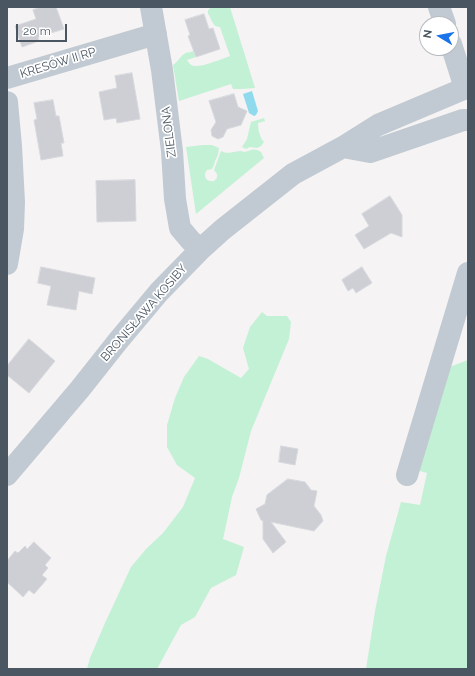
<!DOCTYPE html>
<html>
<head>
<meta charset="utf-8">
<style>
	body { margin:0 }
	#map { position:relative; width:475px; height:676px; overflow:hidden; background:#f5f3f3; font-family:Raleway,sans-serif }
	canvas { display:block }
	.frame { position:absolute; inset:0; border:8px solid #4a5661; pointer-events:none }
	.north { position:absolute; left:419px; top:16px; width:40px; height:40px; box-sizing:border-box; background:#fff; border:1px solid #b7bbc0; border-radius:50%; rotate:280deg; font-size:11px; font-weight:700; line-height:16px; text-align:center; color:#4a5661 }
	.north::after { content:''; display:block; margin:auto; width:14px; height:18px; background:#1a73e8; clip-path:polygon(50% 0,100% 100%,50% 72%,0 100%) }
	.scale { position:absolute; left:16px; top:24px; width:51px; height:18px; box-sizing:border-box; border:2px solid #4a5661; border-top:0; padding-left:5px; font-size:12px; line-height:14px; white-space:nowrap; color:#4a5661; -webkit-text-stroke:3px #fff; paint-order:stroke }
</style>
</head>
<body>
<div id="map">
<canvas width="475" height="676"></canvas>
<div class="frame"></div>
<div class="north">N</div>
<div class="scale">20 m</div>
</div>
<script>
const context = document.querySelector('canvas').getContext('2d');
context.lineJoin = 'round';
function fill(path, color) {
  context.fillStyle = color;
  context.fill(path, 'evenodd');
}
function stroke(path, color, width, dash) {
  context.strokeStyle = color;
  context.lineWidth = width;
  context.lineCap = dash ? 'butt' : 'round';
  context.setLineDash(dash || []);
  context.stroke(path);
}
function write(font, color, halo, rows, align = 'center') {
  context.font = font + ' Raleway,sans-serif';
  context.lineWidth = 3.5;
  context.setLineDash([]);
  context.textBaseline = 'middle';
  context.strokeStyle = halo;
  context.fillStyle = color;
  for (const [text, x, y, turn = 0] of rows) {
    context.save();
    context.translate(x, y);
    context.rotate((+turn || 0) * Math.PI / 180);
    context.textAlign = isNaN(turn) ? turn : align;
    if (halo) context.strokeText(text, 0, 0);
    context.fillText(text, 0, 0);
    context.restore();
  }
}
fill(new Path2D(`
	M213,7H230L255,88L242,89H233L231,84L179,101L173,65C179,61 180,55 188,52L190,53V52L193,51L196,57L187,60C189,63 191,66 195,66C202,67 222,59 230,56L220,27C214,27 212,22 210,17C209,15 207,13 208,11C209,8 211,8 213,7Z
	M264,118L265,121L258,123C258,127 259,137 264,142L261,146L257,148L250,147L246,149L242,147L247,139L251,122Z
	M203,145H212L219,148L218,155L215,161L214,165L212,169L207,170C202,176 207,183 214,181L217,178V174L214,170L221,151C229,155 233,151 241,151C242,151 243,152 244,152C252,151 252,147 261,152L264,158L196,214L186,147Z
	M262,312L267,316H287L291,322L289,339L251,431L239,478L232,497L223,539L244,547L236,575L211,588L195,617L181,625L157,669H87L90,658L105,623L131,567L146,549L163,533L183,507L195,478L177,465L167,447V425L175,398L184,377L199,356L208,359L241,378L249,369L243,348L250,327Z
	M468,360V669H366L375,611L386,556L401,502L420,505L427,473L413,469L444,369Z`), '#c3f1d5');
fill(new Path2D(`
	M252,91L258,111L256,115L254,116L249,113L243,94Z`), '#90daee');
const building = new Path2D(`
	M41,7H56L64,29L38,37L39,41L22,47L15,26L36,19L33,10Z
	M204,14L209,29L213,28L220,49L196,57L188,36L190,35L185,20Z
	M132,73L140,119L117,123L116,118L104,120L99,92L117,88L115,76Z
	M234,94L238,107L247,111L241,125L227,129L223,137L218,139L212,136L211,130L216,122L209,101Z
	M53,100L56,116H59L64,143H61L63,156L41,160L34,120L37,119L34,103Z
	M135,180L136,221L97,222L96,181Z
	M390,196L402,215V237L391,233L364,249L355,235L369,226L362,214Z
	M41,267L95,278L92,294L79,291L76,310L47,305L51,286L38,283Z
	M362,267L372,283L356,293L353,288L348,291L342,280Z
	M29,339L55,361L29,393L7,375V366Z
	M281,446L298,449L295,465L279,462Z
	M288,479L305,482L311,490L317,491L314,506L321,515L323,521L314,531L271,522L286,542L273,553L263,539V521L261,520L256,509L265,504L267,495Z
	M34,542L51,558L45,565L48,568L42,575L47,579L34,594L29,590L23,597L7,582V561L15,551L18,553L25,546L27,549Z`);
fill(building, '#cdcfd5');
stroke(building, '#d7d9de', 1);
stroke(new Path2D(`
	M151,7L162,70L172,151L175,199L180,228L191,241L201,249
	M439,7L445,24
	M451,44L465,88
	M7,78L156,34
	M7,102L11,146L14,202L13,229L7,264
	M343,147L370,152L463,120H468
	M7,475L80,389L118,341L159,292L201,249L222,230L293,174L343,147L378,125L468,87
	M407,475L468,273`), '#c1cad2', 22);
write('12px', '#4a5661', '#fff', [
	["KRESÓW II RP",58,63,-17],
	["ZIELONA",169,132,-97],
	["BRONISŁAWA KOSIBY",144,313,-49]
]);
</script>
</body>
</html>
